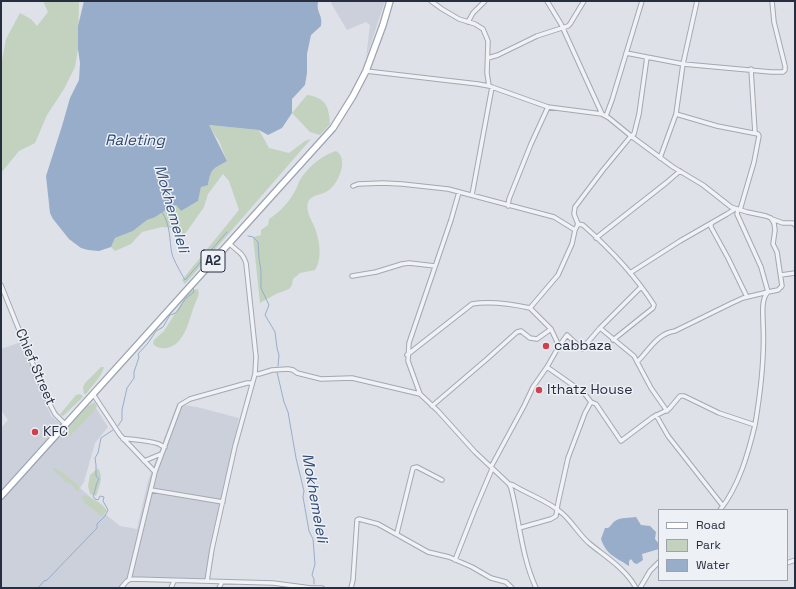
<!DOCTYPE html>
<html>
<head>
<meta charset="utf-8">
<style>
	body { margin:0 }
	#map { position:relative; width:796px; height:589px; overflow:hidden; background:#dee1e8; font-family:"Space Grotesk",sans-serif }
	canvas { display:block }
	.frame { position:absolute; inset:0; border:2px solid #272e3f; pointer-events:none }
	.legend { position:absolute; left:658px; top:509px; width:130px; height:72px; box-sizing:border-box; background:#edf0f5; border:1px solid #9ea2ac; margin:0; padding:5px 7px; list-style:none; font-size:12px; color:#272e3f }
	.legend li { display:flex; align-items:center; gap:8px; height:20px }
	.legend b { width:20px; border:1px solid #9ea2ac }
</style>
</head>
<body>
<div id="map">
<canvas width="796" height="589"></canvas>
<div class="frame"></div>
<ul class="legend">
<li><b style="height:5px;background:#fff"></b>Road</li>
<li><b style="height:11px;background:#c2d2bf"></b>Park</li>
<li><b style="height:11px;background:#98adc9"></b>Water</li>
</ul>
</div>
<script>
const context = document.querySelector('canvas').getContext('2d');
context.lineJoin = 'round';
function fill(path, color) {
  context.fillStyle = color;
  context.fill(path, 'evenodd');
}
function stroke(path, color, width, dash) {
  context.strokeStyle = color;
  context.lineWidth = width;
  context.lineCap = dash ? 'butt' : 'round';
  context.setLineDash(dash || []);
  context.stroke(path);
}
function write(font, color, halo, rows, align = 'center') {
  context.font = font + ' "Space Grotesk",sans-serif';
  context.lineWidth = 3;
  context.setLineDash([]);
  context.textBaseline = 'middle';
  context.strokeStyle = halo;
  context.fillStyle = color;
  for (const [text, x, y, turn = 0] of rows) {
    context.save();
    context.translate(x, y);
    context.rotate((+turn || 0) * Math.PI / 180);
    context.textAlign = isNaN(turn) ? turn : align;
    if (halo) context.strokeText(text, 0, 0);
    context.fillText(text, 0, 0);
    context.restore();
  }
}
fill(new Path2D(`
	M332,1H385L366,58L370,25L366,22L347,30L331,3Z
	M21,342L51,416L69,430L94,405L108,427L95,443L84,482L80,488L106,510L104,513L120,526L137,529L148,481L177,404L197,407L239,418L205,578L127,579L118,588H1V428L8,420L1,410V349Z`), '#ccd0da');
fill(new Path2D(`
	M43,1H79L78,49L75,67L64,89L47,115L35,143L19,151L1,173V66L6,39L20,13L31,19L37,26L48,12Z
	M307,95C326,98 329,106 330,124L320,135L310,132L292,113Z
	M208,125L259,130L269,148L289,153L305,141L311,139L185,284L182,280L239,210L229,181L223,174L208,194L204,207L183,237L174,228L162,227L142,232L131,244L115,251L111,247L115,238L133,231L147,220L176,205L181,211L198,201L201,186L208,185C211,167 214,169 227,161L219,141Z
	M336,151C349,158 339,183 329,190C324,195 311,194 308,202C305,212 313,222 316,231C320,244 322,259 315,270L300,273L293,279L292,285L289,289L276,294L260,303L253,237L261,235V230L268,225L269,219C281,211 290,201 296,189C298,186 298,183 300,180C307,168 322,155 336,151Z
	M198,289C200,296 197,298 195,304C189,318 186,344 167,348C162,349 157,348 153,344L154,340L164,331L187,294L190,291Z
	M101,367H104C101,378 93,384 86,394H84L83,387L85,383Z
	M80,394L83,396L81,399L63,416L60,415L61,413L76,395Z
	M94,402L97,406C91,416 78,427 70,436L66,437L64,432L88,406Z
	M55,468L67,476L79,486V491L76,490L72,485L65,482C63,475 56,475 53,469Z
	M98,468C104,477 99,487 96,496L90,494L88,486L90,475Z
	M83,495C92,498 103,503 107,511L102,516L98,514C93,506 85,508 82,497Z`), '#c2d2bf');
fill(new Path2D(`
	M84,1H316L318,2C316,13 323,14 321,26L311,35L307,54V73L305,85L292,99V113L282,128L268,135L259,130L209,125L227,161C214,169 211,167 208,185L201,187L198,201L181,211L176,205L169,208L155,217L147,220L133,231L115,238L111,247L99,251L88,250L81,248L69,239L53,219L50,213L46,176L62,126L70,98L79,80L80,63L78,49V26Z
	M636,517L641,525L650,526L656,532L655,539L659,544V549L642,554L643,560L637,564L634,563L631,559L629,561V566C616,557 607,556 601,539L605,528H608C611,526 613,522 615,521C621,517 630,518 636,517Z`), '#98adc9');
stroke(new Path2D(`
	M162,212C171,225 169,240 172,254C174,261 181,273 185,280L227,232
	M248,236L253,237L258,242L259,259L261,270V288L269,305L265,315L275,332L277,348L279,355L278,366
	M277,372L284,402L288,412L296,458L304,491L303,497L309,531L313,539L315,564L312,575L314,579V584
	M118,426L122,420V410L127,388L134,378V372L139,357L138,354L148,343L156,331L163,327L170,315C179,313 179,308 184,301C186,297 191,295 194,292L193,287
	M38,588L45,580L46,581L97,528V524L105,516L108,510L103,501L104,497L100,496L98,500L95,499L93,496C96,490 95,485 99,479L96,476V465L95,458L98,453L101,438L113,430`), '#98adc9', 1);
const street = new Path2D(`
	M431,1L442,9L459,19L475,24L483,29L488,41L487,73L489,86
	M547,1L561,24L602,114
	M468,22L473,13L485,1
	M626,53L683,64L771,72H783L785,70V66L774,22L772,1
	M647,57L639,114L634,134L631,136L673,167L703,185L731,207L747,212L766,216L771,218L774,223L775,230L773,244L777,252L782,286L778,290L768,292C761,299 763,313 763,322C765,357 761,390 755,425
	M488,58L498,55L537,36L568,26L570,24L584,1
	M751,69L755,133
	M366,71L478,84L489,86L548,107L602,114L609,118L631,136L603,170L575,207L574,214L578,224L575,230L572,244L558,275L530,308L551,329L559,346L547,367L533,387L524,406L491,467L509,484L511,488C520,522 521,555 536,588
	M676,114L717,126L758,134L759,136L754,162L740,210
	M606,116L612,100L642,1
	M660,158L676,114L683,64L697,1
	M353,186L358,184L383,183L402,184L448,189L554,217L575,230
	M459,192L451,220L409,343L408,361L420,394L438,411L475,452L491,467
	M472,195L492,87
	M508,206L509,199L531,144L548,107
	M772,219L783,223H793L795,225
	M578,224L583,225C609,248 635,275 654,305L653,308L613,340
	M711,224V227L728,258L747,297
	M596,238L666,183L680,171
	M630,273L680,241L727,214L735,209
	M781,275L795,273
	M352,276L376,272L402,264L409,263L435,266
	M1,285L46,397L55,414L65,424
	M641,287L600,328L634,356L651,388L667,411
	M559,346L567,335L582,349L600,328
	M407,355L472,304C490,301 511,304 530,308
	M638,361C649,350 658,333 675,331L732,303L743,298L768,292L761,267L737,214L738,209
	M255,374H259L272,370L288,369L293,370L297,373L321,379L352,378L420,394
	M93,394L120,435L155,472
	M591,402L596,404L621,441L653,417L669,409L680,396H684L719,413L755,425C748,454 739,486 720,510
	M432,406L487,359L517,332L521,331L530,338L537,339L551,329
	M656,415L668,436L723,506
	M123,439C127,438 155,442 159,444C161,445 163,447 165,447
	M144,461L161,454
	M509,484L513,485C529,495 549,501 563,514C573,523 580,536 590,544C606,557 626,569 636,588
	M151,490L223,502
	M519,528L551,519L556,516L558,503L568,458L585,413L591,402L584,393L547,367
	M397,533L413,468L417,467L442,480
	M455,560L475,509L492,469
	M787,563L795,560
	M129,580L155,472L180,405L190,399L247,383H252
	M207,581L212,549L235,446L255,374L256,357L246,263C242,251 237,252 229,243
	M121,588L127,581L131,579L273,583L311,588H322
	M171,588L174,581
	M219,588L222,582
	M351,588L353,580L357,520L359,519L378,524L428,552L449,557L472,567L491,578L506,582L512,588
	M640,588L650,571L659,562`);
const primary = new Path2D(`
	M1,496L333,128L353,96L366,71L383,25L390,1`);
stroke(street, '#a3a8b2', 5.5);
stroke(primary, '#9da5b3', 8);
stroke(street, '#f0f2f6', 3.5);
stroke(primary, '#fff', 5.5);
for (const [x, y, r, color] of [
	[546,346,4,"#d0404d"],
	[539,390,4,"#d0404d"],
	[35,432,4,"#d0404d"]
]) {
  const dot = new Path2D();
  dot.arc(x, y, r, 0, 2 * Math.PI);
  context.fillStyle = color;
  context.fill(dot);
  stroke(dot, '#edf0f5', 1.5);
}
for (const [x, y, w] of [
	[213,261,24]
]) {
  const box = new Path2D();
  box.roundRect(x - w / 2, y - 11, w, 22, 3);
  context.fillStyle = '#edf0f5';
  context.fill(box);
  stroke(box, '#272e3f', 1);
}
write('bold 13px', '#272e3f', null, [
	["A2",213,261]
]);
write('14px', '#272e3f', '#edf0f5', [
	["cabbaza",554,346],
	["Ithatz House",547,390],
	["KFC",43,432]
], 'left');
write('14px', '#272e3f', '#edf0f5', [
	["Chief Street",35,367,67]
]);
write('italic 15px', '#304a73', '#edf0f5', [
	["Raleting",135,141],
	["Mokhemeleli",171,209,74],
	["Mokhemeleli",314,498,80]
]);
</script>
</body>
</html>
